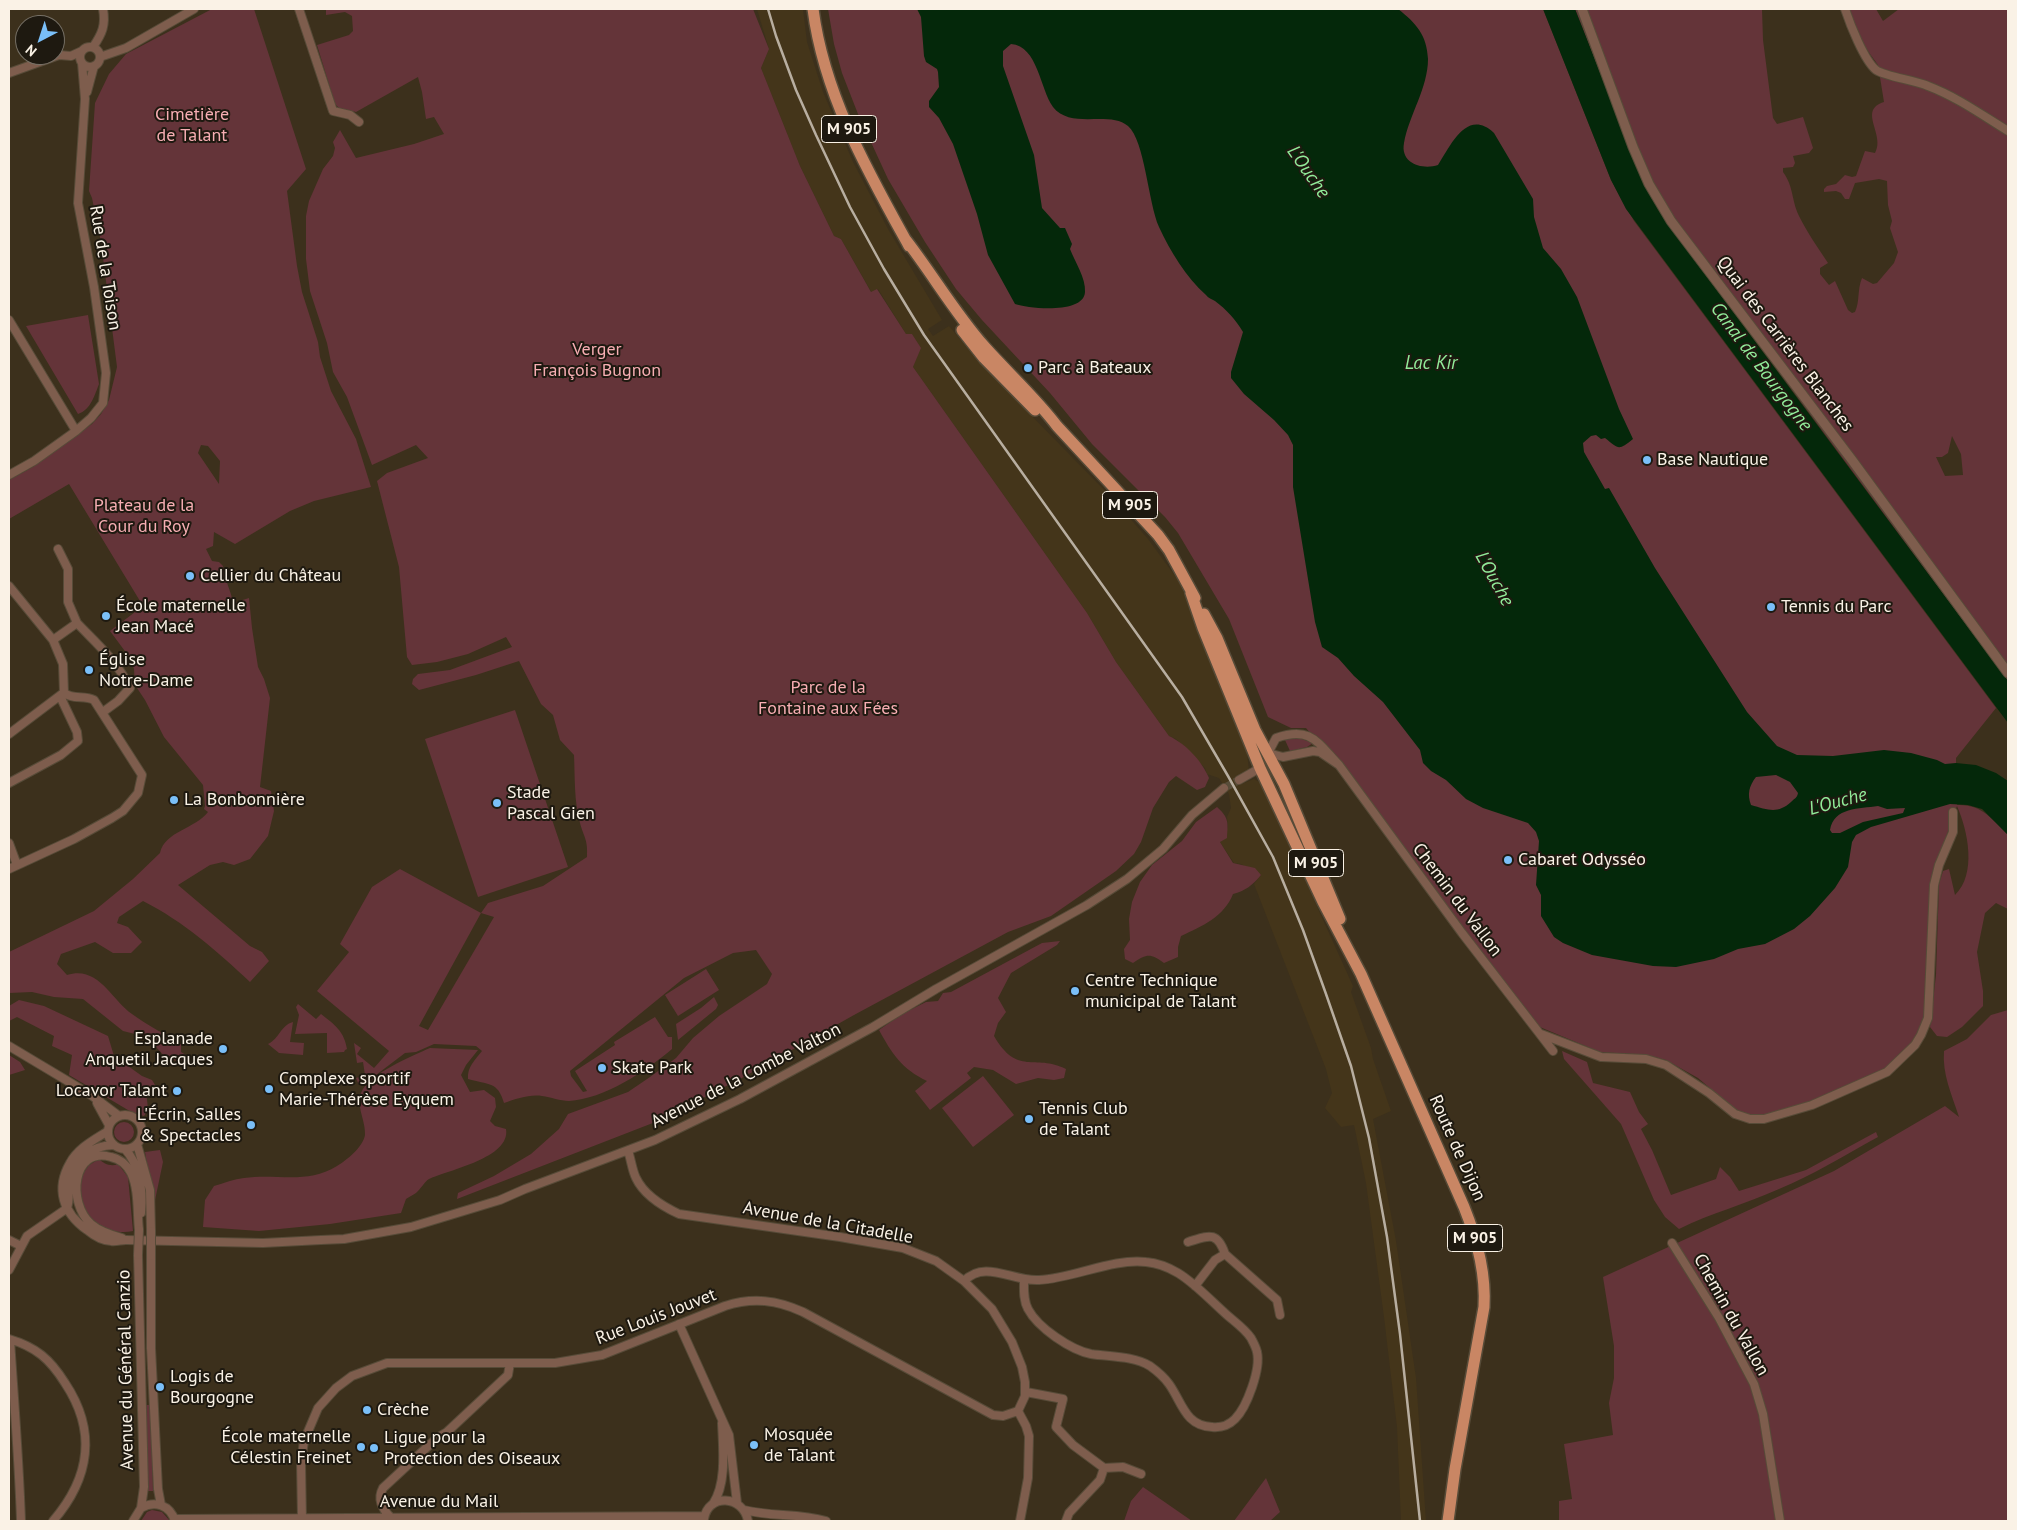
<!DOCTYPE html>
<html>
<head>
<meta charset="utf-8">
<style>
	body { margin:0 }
	#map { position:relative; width:2017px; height:1530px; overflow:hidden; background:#3c301c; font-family:"PT Sans",sans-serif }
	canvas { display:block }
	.frame { position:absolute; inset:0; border:10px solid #faf2e6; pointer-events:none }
	.north { position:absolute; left:15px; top:15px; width:50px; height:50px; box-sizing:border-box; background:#1e1910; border:1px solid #767066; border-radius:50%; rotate:220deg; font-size:14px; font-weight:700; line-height:20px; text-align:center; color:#faf2e6 }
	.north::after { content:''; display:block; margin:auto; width:18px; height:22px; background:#7abff8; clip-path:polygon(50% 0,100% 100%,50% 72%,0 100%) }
</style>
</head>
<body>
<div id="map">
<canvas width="2017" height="1530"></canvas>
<div class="frame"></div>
<div class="north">N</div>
</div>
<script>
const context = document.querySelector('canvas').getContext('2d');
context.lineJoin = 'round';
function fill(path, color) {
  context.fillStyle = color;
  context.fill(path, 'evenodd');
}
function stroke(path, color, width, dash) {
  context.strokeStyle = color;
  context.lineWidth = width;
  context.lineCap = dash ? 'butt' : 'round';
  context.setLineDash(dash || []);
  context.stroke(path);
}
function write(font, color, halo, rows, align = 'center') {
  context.font = font + ' "PT Sans",sans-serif';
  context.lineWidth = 4;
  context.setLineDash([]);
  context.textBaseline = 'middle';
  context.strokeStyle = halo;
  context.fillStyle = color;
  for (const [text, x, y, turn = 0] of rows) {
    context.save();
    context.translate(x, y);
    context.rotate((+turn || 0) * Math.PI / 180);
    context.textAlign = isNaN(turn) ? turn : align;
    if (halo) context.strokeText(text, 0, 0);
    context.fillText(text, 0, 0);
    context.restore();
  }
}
fill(new Path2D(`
	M757,9H803L807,42L823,92L853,162L888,229L942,320L928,329L933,336L949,326L981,364L1112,498L1148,539L1178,580L1190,604L1247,753L1249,771L1235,779L1239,785L1254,779L1261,783L1353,986L1351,992L1371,1048L1373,1059L1391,1111L1373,1119L1396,1241L1416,1378L1426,1521H1401L1397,1427L1384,1317L1366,1183L1354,1125L1341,1127L1325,1108L1332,1093L1326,1069L1254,884L1261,875L1241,864L1234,863L1220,842L1228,827L1227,817L1231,808L1229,794L1219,778L1207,774L1205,768L1176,739L1169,736L1116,662L1087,613L913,367L920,347L912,334H906L878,289L872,293L841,239L834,236L800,166L761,68L769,49Z`), '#44351a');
fill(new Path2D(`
	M212,9H254L306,169L287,191L297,266L302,292L318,342L320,357L331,391L356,439L371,487L314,501L290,511L235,544L214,532L213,546L206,549L212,561L219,562L223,566C224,579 231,590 233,603L249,598L252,628L258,667L264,679L270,698L260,787L271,791L274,811L268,836L250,859L234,865L223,862L210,865L178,885L250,946L262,952L269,961L250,982C218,952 183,921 143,901L119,917L117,923L128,927L142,942L131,953H113L95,942L61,954L57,964L67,975C98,965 111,999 132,1014C147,1025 165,1034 181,1044V1052L186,1055L180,1062L165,1057L147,1037L123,1031L83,999L54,997L32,992L9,993V952L94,911L133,879L160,853C165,831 195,829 208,812L204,809L205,806L203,785L164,737L145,700L135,685L134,669L130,658L110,631L143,606L69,484L9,519V480L31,468L92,424L101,414L109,400L117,367L101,242L92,198L89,191L95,103L109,74L126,54ZM201,445L208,446L220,461L219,484L198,453Z
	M326,9H753L769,49L761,68L800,166L834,236L841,239L871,292L877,289L906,334H912L921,348L913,367L1087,613L1116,662L1169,736C1186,744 1202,761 1209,778L1205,787L1197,790L1176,776L1169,782L1153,808L1141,842L1134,854L1116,871L1051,916L1008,932L854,1015L740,1079L658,1121L457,1199L458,1193L494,1176L531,1154L559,1129L568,1114L628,1092L650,1077L676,1058L693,1038L719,1016L767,984L772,974L756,950L733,953L684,978L570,1071L571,1076L583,1092L587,1091L575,1071L615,1045L614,1042L655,1017L668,1037H672V1049C646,1071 604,1099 569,1101C560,1101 551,1097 542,1096C530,1094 516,1099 504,1103C498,1081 488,1085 468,1079C467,1067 475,1060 482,1051L476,1046L434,1044L416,1052L405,1053L372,1078L359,1085L356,1078L365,1075L363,1062L357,1063L354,1043L361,1048L357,1054L374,1068L389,1051L317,991L349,952L340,944L372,887L400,869L481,913L488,903L543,886L587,857C588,839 584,838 580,823C574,801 575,778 574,755L560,740L553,715L541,704L519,661L476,675L419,690L412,684L413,679L418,674L450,670L512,647L506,637L468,654L437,662L412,665L407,657L399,567L377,481L387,473L428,458L416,445L372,465L347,397L333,372L327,343L310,291L306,259V216L309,201L323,169L333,156L335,148L333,142L340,130L356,158L414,144L444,134L434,117L426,119L422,92L418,77L356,112L339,108L335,104L317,45L349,35L353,31L352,16L345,12L326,15ZM481,913L494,917L428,1030L419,1026Z
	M828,9H1543L1611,180L1634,221L1996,708L1956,758V763L1957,805C1982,804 1992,819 2008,835V909L1996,903L1985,913L1977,952L1983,991V1006L1962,1027L1947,1037L1937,1036L1930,1027L1936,975L1939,884L1943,871L1949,869L1955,895C1977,874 1968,831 1957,806L1934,871L1925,1016C1919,1034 1910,1047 1896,1060C1879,1076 1791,1114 1767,1115C1758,1116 1745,1115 1737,1111L1698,1078L1666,1060L1647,1055L1600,1052L1535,1025L1389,828L1306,728H1291L1268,717L1229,619L1178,533L1165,517L1092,444L1050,393L982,320L956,289L925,242L888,179L858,114L842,73L834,44Z
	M1575,9H1762L1763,40L1773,118L1777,124L1803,117L1813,148L1809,153L1793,156L1795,163L1793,167L1783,168V172C1794,187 1791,199 1799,216C1807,232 1818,248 1828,263L1820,268V274L1829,285L1835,281L1848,310L1852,313L1855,312C1860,301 1857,290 1862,278L1873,284L1877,283L1894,263L1898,252L1890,228L1892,221L1888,205L1887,181L1879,179L1855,183L1849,199H1845L1841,193L1836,191L1824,192V189L1827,186L1836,184L1845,175L1852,177L1856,176L1865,151L1875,153C1886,135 1857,110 1884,102L1878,65L1865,47L1848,9H1876L1883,21L1899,9H2008V681L1663,216L1638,169ZM1952,436L1961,454L1963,475L1945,476L1936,457H1942L1948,453Z
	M88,315L99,384C95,394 91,410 78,414L26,326Z
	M515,710L568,867L478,897L425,739Z
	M1296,737L1313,743L1307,747L1290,751L1285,740Z
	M1217,807C1229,818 1228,822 1227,838L1220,842L1233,863L1255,868L1261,875C1253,885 1245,891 1233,894C1224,917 1202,926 1181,936L1178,947V957L1164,963C1150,953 1147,954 1133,963L1125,959L1124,949L1130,940L1129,919L1132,902L1140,882L1152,865L1182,841L1196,822Z
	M1060,941L1057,945L1011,973L998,998L1006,1012L998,1023L994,1036C1018,1077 1034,1053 1066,1069L1064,1078L1054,1080L1038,1078L1016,1084L993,1070L974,1067L967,1073L971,1078L930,1110L915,1091L927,1081C902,1069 892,1054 879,1030L902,1014L926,1002L938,1001L943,993L951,992L1042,943Z
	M706,969L719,990L678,1016L665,995Z
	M714,997L718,1005L716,1009L678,1040L676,1024L701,1008Z
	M19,1000L44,1006L108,1036L114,1056L142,1076L152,1080L155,1085L146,1094C147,1101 150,1110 144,1116L133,1113L69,1075L72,1055L52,1046L54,1036L17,1017L9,1021V1006Z
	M298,1004L316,1019L321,1014C335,1025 344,1031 347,1049L345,1050L344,1052L327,1053V1033L295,1034L299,1015L296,1007Z
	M2008,1010V1521H1559V1501L1572,1499L1564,1444L1613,1435L1609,1403L1614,1378V1346L1603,1277L1834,1171L1945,1106L1959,1117C1952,1095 1942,1074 1944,1051L1967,1039L1991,1015Z
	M293,1022L290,1042L304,1043L303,1055L279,1053L268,1044C279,1039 281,1025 293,1022Z
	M430,1048L478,1050L466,1065L461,1075L470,1092L484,1090L495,1098L496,1107L490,1121L495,1126L506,1129C511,1158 448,1170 429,1179C424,1182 421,1189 416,1193C413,1195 409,1197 406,1199L401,1213L330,1224L259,1231L203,1227L205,1200L214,1186C224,1183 234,1179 244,1178C277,1173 306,1185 337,1166C347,1160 363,1147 365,1135C366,1121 356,1107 361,1093C368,1074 412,1056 430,1048Z
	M1562,1051L1587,1062L1593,1083L1630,1092L1639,1112L1648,1124L1641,1129L1652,1150L1671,1195L1716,1179L1720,1167L1730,1177L1739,1191L1806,1170L1876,1132L1878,1137C1845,1155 1813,1175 1779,1189C1746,1204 1711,1213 1679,1229L1665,1217L1654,1200L1621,1124L1564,1059Z
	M9,1055L20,1062L25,1070L9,1075Z
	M983,1076L1014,1115L973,1147L942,1108Z
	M114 1132a10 10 0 1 1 20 0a10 10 0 1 1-20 0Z
	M160,1150L163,1162L154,1205L145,1152Z
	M99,1159C104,1164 111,1167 118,1164L128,1177L133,1231C99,1239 63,1200 87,1168C89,1164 95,1162 99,1159Z
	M146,1405H151L153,1491H148Z
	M1266,1478L1280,1512L1270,1521H1234Z
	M1143,1487L1192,1521H1124L1131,1501Z
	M152,1510L162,1512L170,1521H141L147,1512Z`), '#643439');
fill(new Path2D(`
	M917,9H1398C1416,23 1427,35 1428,59C1428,88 1409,115 1404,143C1400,164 1423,170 1438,165C1451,145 1467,108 1494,133L1533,199L1534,217L1543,248L1561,269L1577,297L1619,409L1633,439C1618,451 1619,449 1605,438L1601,439L1596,435L1591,436L1583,443L1584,452L1605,489L1609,488L1655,568L1747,712L1777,746L1797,755L1833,756L1884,750L1911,753L1937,760L1945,764L1956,763L1976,765L1996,773L2008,781V835L1982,809L1968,805L1950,804L1871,827L1856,835L1852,842L1848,867L1835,888L1810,916L1794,929L1765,944L1738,949L1714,959L1676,967L1653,966L1592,955L1563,943L1554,937L1541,916V895L1536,885L1539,841L1536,832L1528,823L1483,808L1466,799L1446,780L1431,771L1423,763L1420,750L1383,702L1354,676L1338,658L1322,647L1315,622L1293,487V445L1288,435L1274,420L1244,394L1231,378V372L1243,332C1236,320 1226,309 1215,301C1212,299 1208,298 1206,295C1186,277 1170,251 1159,227C1148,202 1145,141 1128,126C1109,110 1071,130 1053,107C1040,89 1038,46 1011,44L1003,51V66L1034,155L1042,208L1060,228H1065L1072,244L1070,249C1075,262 1086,278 1085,292C1084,314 1030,309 1015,304L988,255L977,214L953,144L939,118L929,107V101L939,87L938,72L937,69L926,62L924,56L921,17ZM1776,775L1790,782L1798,793C1797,798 1795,798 1791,802C1778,814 1768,810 1751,805C1747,794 1749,786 1756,777ZM1878,806L1887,809L1905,808L1903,813L1863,822L1840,833H1832L1830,830C1834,807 1859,809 1878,806Z
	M1543,9H1575L1638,169L1654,202L1672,230L2008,681V723L1626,209L1611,180Z`), '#04280a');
stroke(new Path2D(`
	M560,376L563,377`), '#04280a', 2.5);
stroke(new Path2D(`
	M1224,788L1239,780`), '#584d3a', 8, [8, 4]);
const minor = new Path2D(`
	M299,9L333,111L350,115L359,122
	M1845,9C1850,24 1864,60 1876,70C1886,77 1915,80 1928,86C1957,97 1982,115 2008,131
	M80 57a10 10 0 1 1 20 0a10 10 0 1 1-20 0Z
	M93,47C102,34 106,25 103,9
	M100,57L126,48L194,9
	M9,73L59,55L71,56L82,51
	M87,92L94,66
	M9,320L76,431
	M9,475L34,461L76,431L91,418L103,403L106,373L94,287L78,203L85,99L82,63
	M58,549L68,569V602L77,623
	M9,586L53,640L63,664L64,693C73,700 84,695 94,700L142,775L138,793L123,811L112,818L74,839L9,869
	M53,640L77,623C97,644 117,661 130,688L118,701L103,712
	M9,734L62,694
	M1339,765L1320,752L1313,751L1283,757L1268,753L1276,738C1311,726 1317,742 1339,765L1462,933L1553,1051
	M1239,780L1260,768
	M9,783L61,755L78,741L77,732L60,696
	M9,843L17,865
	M1541,1034L1601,1057L1646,1059L1666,1065L1709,1093L1735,1114L1750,1119H1764L1812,1105L1887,1072L1915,1045L1921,1035L1928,1018L1934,885L1939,865L1953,832V812
	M9,1046L91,1095L119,1116
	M97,1103L109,1125
	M108 1132a17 17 0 1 1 34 0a17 17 0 1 1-34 0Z
	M108,1131C94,1140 78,1148 70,1163C55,1189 63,1213 87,1230C93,1235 102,1241 111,1241C116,1242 121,1240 126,1240L263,1243L321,1240L344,1239L411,1227L500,1200L525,1189L655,1140L740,1099L873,1027L936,989L1087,905L1127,879L1163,849L1192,815L1224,788
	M137,1144L150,1190L151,1231
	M125,1149C141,1167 143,1191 141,1213
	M628,1151C631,1159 632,1170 636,1178C644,1195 664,1207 679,1214L840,1237L903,1248L936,1261L964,1281L992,1309L1012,1342L1022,1367L1025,1382V1396L1018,1411
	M67,1208C70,1199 68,1192 69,1184C72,1159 90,1146 114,1145
	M122,1238C111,1235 99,1231 91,1224C67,1203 72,1146 111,1157C120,1159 127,1165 131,1173C139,1189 137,1213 139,1230
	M9,1240L21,1246
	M1188,1242C1208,1236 1217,1230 1225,1254L1215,1260L1195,1286
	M1672,1243L1719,1318L1754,1384L1763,1414L1780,1521
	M1225,1254L1277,1300L1280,1315
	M138,1255L144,1487L141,1508
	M151,1256V1348L158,1489L161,1505
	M9,1270L27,1236L66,1209
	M964,1281C985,1259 1013,1282 1039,1280C1074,1278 1113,1258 1146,1262C1157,1263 1168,1267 1178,1273C1196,1284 1211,1301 1227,1315C1235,1322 1245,1329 1251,1338C1253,1342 1256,1347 1257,1352C1261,1369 1247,1407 1235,1419C1229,1425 1221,1428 1212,1427C1185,1426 1182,1402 1169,1384C1164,1377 1157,1371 1150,1366C1133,1356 1111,1357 1091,1354C1071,1350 1038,1328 1028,1309C1023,1300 1024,1289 1024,1279
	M679,1324L729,1435L737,1503
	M9,1339C36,1347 50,1359 65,1383C97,1431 90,1478 53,1521
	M10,1340C14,1400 19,1461 21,1521
	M1026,1392L1063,1399L1056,1427L1073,1445L1104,1468L1100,1480L1069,1513L1066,1521
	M1018,1411L1026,1426L1029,1436L1028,1478L1020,1521
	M1104,1468L1123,1467L1141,1474
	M713,1504C727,1483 723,1448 722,1423
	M744,1510C772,1517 798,1513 826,1521
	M390,1517C382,1508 377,1499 383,1488L437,1438L447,1432L508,1375L510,1363
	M174,1519L704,1516
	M704,1519C708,1493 743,1495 748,1521
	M133,1521L141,1508C155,1500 170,1505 175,1521
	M302,1521L301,1462L304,1441L318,1408L336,1388L352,1376L387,1363H555L602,1355L725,1306C753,1297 777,1300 803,1312L993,1415L1003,1416L1018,1411`);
const tertiary = new Path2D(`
	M1582,9L1633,147L1649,184L1671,221L1852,460L2008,673`);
const primary = new Path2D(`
	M813,9C824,95 868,172 909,246
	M906,240C933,275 955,313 984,346C1008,373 1035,397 1057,426L1158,535L1169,550L1195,598
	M962,330L984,358L1035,410
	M1191,593L1203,628L1260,768L1323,902L1361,974L1464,1207C1477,1239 1486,1272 1484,1307L1455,1469L1448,1521
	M1204,614L1217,638L1255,730L1284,784L1340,919`);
stroke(minor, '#574b38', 10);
stroke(tertiary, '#574b38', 11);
stroke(primary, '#574b38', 14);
stroke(minor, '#7e5d4d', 8);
stroke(tertiary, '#7e5d4d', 9);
stroke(primary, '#c98664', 11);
stroke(new Path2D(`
	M768,9L776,36L796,90L816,135L850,207L884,269L924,335L1182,697L1228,776L1273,857L1303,930L1326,994L1351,1066L1369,1138L1387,1237L1400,1334L1420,1521`), '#b8aea0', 2.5);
const minorBridge = new Path2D(`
	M138,1255L139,1230
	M151,1256V1231`);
stroke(minorBridge, '#574b38', 10, []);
stroke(minorBridge, '#7e5d4d', 8);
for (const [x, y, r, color] of [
	[1028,368,5,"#7abff8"],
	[1647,460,5,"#7abff8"],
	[190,576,5,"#7abff8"],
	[1771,607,5,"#7abff8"],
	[106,616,5,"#7abff8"],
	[89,670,5,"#7abff8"],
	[174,800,5,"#7abff8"],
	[497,803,5,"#7abff8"],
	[1508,860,5,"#7abff8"],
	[1075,991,5,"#7abff8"],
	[223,1049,5,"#7abff8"],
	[602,1068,5,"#7abff8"],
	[269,1089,5,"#7abff8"],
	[177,1091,5,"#7abff8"],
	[1029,1119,5,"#7abff8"],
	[251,1125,5,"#7abff8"],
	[160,1387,5,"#7abff8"],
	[367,1410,5,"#7abff8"],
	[754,1445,5,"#7abff8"],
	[361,1447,5,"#7abff8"],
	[374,1448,5,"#7abff8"]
]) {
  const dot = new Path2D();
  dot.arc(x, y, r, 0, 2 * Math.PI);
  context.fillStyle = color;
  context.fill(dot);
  stroke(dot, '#1e1910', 2);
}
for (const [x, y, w] of [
	[849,129,55],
	[1130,505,55],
	[1316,863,55],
	[1475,1238,55]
]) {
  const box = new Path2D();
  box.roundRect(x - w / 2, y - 13.5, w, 27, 4);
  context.fillStyle = '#1e1910';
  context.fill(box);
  stroke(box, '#faf2e6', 1);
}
write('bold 16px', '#faf2e6', null, [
	["M 905",849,129],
	["M 905",1130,505],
	["M 905",1316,863],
	["M 905",1475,1238]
]);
write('18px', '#f7aeb3', '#1e1910', [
	["Cimetière",192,115],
	["de Talant",192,136],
	["Verger",597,350],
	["François Bugnon",597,371],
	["Plateau de la",144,506],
	["Cour du Roy",144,527],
	["Parc de la",828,688],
	["Fontaine aux Fées",828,709]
]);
write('18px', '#faf2e6', '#1e1910', [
	["Rue de la Toison",105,268,81],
	["Quai des Carrières Blanches",1785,344,53],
	["Chemin du Vallon",1457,900,53],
	["Avenue de la Combe Valton",746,1076,-27],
	["Route de Dijon",1457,1148,66],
	["Avenue de la Citadelle",828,1223,10],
	["Chemin du Vallon",1731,1315,61],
	["Rue Louis Jouvet",656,1317,-21],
	["Avenue du Général Canzio",126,1370,-91],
	["Avenue du Mail",439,1502]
]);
write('18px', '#faf2e6', '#1e1910', [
	["Parc à Bateaux",1038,368],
	["Base Nautique",1657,460],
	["Cellier du Château",200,576],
	["École maternelle",116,606],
	["Jean Macé",116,627],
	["Tennis du Parc",1781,607],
	["Église",99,660],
	["Notre-Dame",99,681],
	["Stade",507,793],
	["Pascal Gien",507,814],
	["La Bonbonnière",184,800],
	["Cabaret Odysséo",1518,860],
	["Centre Technique",1085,981],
	["municipal de Talant",1085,1002],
	["Esplanade",213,1039,"right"],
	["Anquetil Jacques",213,1060,"right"],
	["Skate Park",612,1068],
	["Complexe sportif",279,1079],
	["Marie-Thérèse Eyquem",279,1100],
	["Locavor Talant",167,1091,"right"],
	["Tennis Club",1039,1109],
	["de Talant",1039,1130],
	["L'Écrin, Salles",241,1115,"right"],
	["& Spectacles",241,1136,"right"],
	["Logis de",170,1377],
	["Bourgogne",170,1398],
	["Crèche",377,1410],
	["Mosquée",764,1435],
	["de Talant",764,1456],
	["École maternelle",351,1437,"right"],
	["Célestin Freinet",351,1458,"right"],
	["Ligue pour la",384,1438],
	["Protection des Oiseaux",384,1459]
], 'left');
write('italic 19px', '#91eb99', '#1e1910', [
	["L'Ouche",1308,172,55],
	["Lac Kir",1431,364],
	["Canal de Bourgogne",1761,367,53],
	["L'Ouche",1494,579,61],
	["L'Ouche",1838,802,-15]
]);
</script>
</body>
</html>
